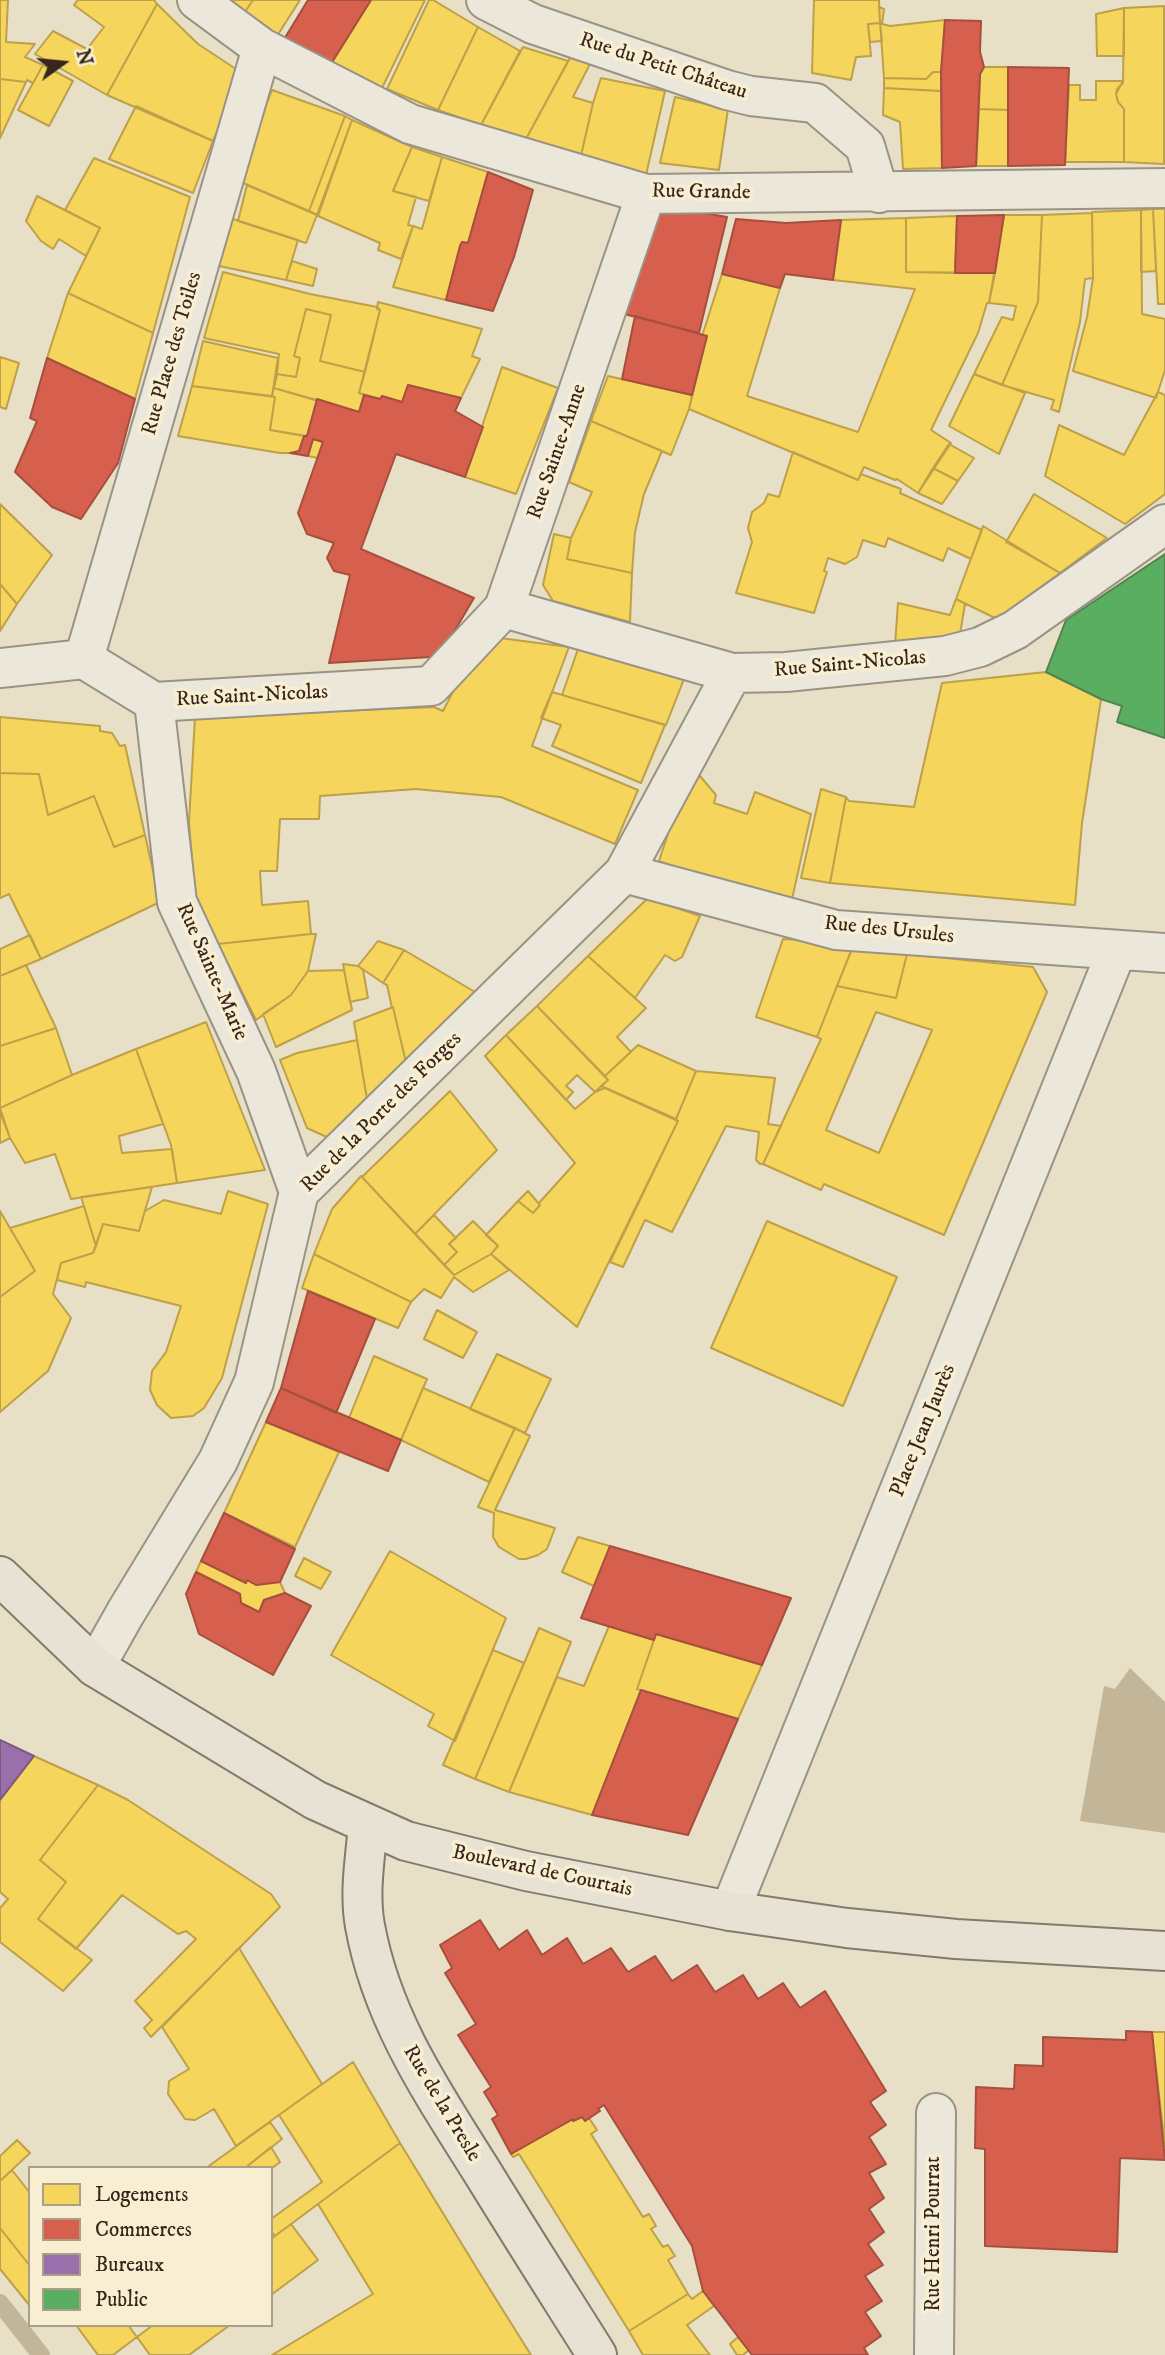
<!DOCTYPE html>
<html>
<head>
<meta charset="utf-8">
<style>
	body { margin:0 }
	#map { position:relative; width:1165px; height:2355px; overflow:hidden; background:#e7dfc6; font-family:"IM FELL DW Pica",serif }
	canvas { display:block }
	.legend { position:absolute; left:28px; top:2166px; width:245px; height:161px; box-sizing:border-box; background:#f8efd2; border:2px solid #ab9f89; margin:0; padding:9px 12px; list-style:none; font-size:21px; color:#38261c }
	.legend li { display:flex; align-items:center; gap:14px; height:35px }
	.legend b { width:35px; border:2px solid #ab9f89 }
	.north { position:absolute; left:28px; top:28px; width:70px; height:70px; -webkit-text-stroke:5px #f8efd2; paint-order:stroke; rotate:75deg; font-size:19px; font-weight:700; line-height:28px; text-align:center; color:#38261c }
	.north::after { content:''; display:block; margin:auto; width:24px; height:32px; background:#38261c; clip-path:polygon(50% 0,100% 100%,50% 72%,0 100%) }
</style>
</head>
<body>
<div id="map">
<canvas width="1165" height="2355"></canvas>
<ul class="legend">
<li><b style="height:19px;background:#f6d55c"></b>Logements</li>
<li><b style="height:19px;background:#d6604d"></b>Commerces</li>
<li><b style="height:19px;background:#9970ab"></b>Bureaux</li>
<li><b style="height:19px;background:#5aae61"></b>Public</li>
</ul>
<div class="north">N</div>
</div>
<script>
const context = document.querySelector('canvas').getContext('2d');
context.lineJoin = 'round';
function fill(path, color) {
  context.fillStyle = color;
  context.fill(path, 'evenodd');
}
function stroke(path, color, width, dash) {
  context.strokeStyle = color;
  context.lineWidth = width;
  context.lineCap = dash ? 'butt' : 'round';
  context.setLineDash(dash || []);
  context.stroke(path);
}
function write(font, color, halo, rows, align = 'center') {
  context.font = font + ' "IM FELL DW Pica",serif';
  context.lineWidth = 7;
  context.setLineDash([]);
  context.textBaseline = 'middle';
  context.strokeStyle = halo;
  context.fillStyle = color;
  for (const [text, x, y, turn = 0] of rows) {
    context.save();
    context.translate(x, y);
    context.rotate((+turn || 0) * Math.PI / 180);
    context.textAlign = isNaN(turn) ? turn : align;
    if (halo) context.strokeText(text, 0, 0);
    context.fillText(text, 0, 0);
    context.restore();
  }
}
fill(new Path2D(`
	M1130,1668L1165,1702V1833L1080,1821L1104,1686L1115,1689Z`), '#c3b698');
const homes = new Path2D(`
	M0,0H8L6,42L35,44L25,57L43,65L33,83L27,80L26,82L0,79Z
	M78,0H154L157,4L107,95L35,54L53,31L87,49L104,27L74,5Z
	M231,0H253L245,12Z
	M253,0H300L277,36L245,12Z
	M371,0H425L382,88L329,67Z
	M429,0H433L478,27L438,110L387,89Z
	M814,0H879L880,23L868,24L871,56L856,57L851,80L812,73Z
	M157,4L198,44L242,73L213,141L107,95Z
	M1164,6V164L1124,162V109L1118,102L1116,94L1117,89L1123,83L1124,8Z
	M879,7L884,9L882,24L890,26L945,20L941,72H933L926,79L884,78Z
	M1124,8V56H1097L1096,14Z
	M880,23L882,41L870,42L868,24Z
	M478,27L520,51L481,125L438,110Z
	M523,47L568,61L526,139L481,125Z
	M570,58L591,62L573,97L593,103L580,160L526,139Z
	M43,65L73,81L49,126L18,110Z
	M984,67H1008V110L979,109L980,74Z
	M933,72H941V91L884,88V78L926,79Z
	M601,78L665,91L646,175L580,160L593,103Z
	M0,79L26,82L0,138Z
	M1096,81H1123L1116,94L1118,102L1124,109V162H1065L1069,85H1080V100H1096Z
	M884,88L941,91L942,168L903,169L900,122L883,115Z
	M272,90L345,116L309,211L236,180Z
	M675,97L728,109L719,170L660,163Z
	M136,106L213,141L193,193L109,159Z
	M979,109L1008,110V166H976Z
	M345,116L352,120L317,215L309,211Z
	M352,120L412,147L393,191L416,197L408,225L413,226L401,259L378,250L380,243L318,216Z
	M412,147L442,157L429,201L393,191Z
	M442,157L488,172L468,243L462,242L460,246L446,300L393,287L413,226L422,229Z
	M94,158L190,197L153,333L68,293L100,228L65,210Z
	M247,185L317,215L306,243L238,221Z
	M37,196L100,228L86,256L59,239L53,249L41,241L26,221Z
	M1153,209L1156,271L1141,272V210Z
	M1153,209H1165V304H1158Z
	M1141,210L1142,314L1165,319V370L1156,398L1073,371L1087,317L1093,278L1092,212Z
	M1092,213L1093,278L1085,279L1080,322L1059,412L1051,409L1054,400L1002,385L1038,302L1042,215Z
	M1004,215H1042L1038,302L1002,385L974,374L1002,317L1013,320L1016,306L989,303Z
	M957,216L955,273L906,272V218Z
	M227,217L298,240L286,280L219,266Z
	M906,218V272L995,273L989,303H987L978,333L931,430L951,443L918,493L897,479L895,480L864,467L858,480L689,409L707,336H702L722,274L780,288L747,396L858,432L915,289L833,280L841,220Z
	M292,261L317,269L313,286L286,280Z
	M223,272L310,294L377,307L380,310L365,372L320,361L331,315L306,309L294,356L300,358L296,377L277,374L279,354L204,338Z
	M68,293L153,333L135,399L47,358Z
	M378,302L482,329L472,356L480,359L461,398L408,385L402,402L382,396L380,399L359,393L380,310L377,309Z
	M306,309L331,315L320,361L365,372L359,393L364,395L359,412L274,388L277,374L296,377L300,358L294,356Z
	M203,341L278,358L272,396L192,386Z
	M0,357L19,363L6,409L0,407Z
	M502,367L558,388L516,494L465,477Z
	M974,374L1025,393L999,454L949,426Z
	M608,376L692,395L689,409L671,455L591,421Z
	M192,386L275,397L270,430L304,436L299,451L296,453H280L178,436Z
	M274,388L318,401L307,436L270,430L275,397L272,396Z
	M1158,392L1165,395V494L1125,524L1045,476L1059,425L1124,455Z
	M591,421L662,451L644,494L635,532L632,573L567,559L571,538L592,492L569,482Z
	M313,439L323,442L318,458L308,456Z
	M949,444L974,458L958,481L933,468Z
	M793,452L858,480L861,474L901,489L900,493L982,530L971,559L948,548L943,561L888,538L885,547L863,540L857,557L845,564L828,558L824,571L827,572L814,613L736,593L752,542L748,528L752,512L764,503L768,494L779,497Z
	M933,468L958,481L942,504L918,493Z
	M1034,494L1107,538L1060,573L1006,542Z
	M0,504L52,555L17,604L0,584Z
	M983,526L1060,573L997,619L956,599Z
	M554,534L571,538L567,559L632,573L630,622L553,601L543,585Z
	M0,584L17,604L0,631Z
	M956,599L965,604L959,640L895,645L898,603L950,615Z
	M500,638L569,647L532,746L638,790L615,844L501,797L416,789L320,796L319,819H280L277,871H260L262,905L308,901L311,934L218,944L196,909L189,822L195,717L434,707L443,711L458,682Z
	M578,649L684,679L666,725L562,695Z
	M1046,672L1101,699L1082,823L1075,905L830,883L846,797L849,801L914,807L942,683Z
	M552,692L665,725L641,783L552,746L561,725L541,718Z
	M0,717L100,726V731L112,733L120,746L125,745L145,835L114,847L94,796L48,815L39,774L0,773Z
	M0,773L39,774L48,815L94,796L114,847L145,835L160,902L41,959L9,894L0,898Z
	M700,776L716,795L714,803L747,814L755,792L811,814L792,899L710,880L659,861L682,791Z
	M821,789L846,797L830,883L801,878Z
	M648,898L700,916L682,957L675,961L665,955L635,998L588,956Z
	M311,934H316L308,971L291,995L256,1020L218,944Z
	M30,935L41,959L0,976V949Z
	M783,939L854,943L817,1037L756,1017Z
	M378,941L404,950L383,983L358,966Z
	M852,949L907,954L896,998L837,986Z
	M404,950L480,995L407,1067L393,1007L392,1008L387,985L383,983Z
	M907,954L1033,967L1047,992L944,1235L824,1184L821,1190L763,1164L821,1039L817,1037L837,986L896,998ZM876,1012L932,1030L879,1153L826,1130Z
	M588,956L646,1008L617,1037L631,1052L605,1076L537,1006Z
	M343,964L358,966L363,970L368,998L350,1002Z
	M26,965L56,1028L0,1046V976Z
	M344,970L352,1010L276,1047L263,1014L291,995L308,971Z
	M537,1006L608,1080L595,1092L577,1075L566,1086L573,1092L566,1100L506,1035Z
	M393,1007L407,1067L368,1105L354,1022Z
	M206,1022L265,1170L177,1183L171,1145L136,1049Z
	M56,1028L72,1075L0,1108V1046Z
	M506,1035L575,1109L595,1092L605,1088L678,1121L577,1327L491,1254L498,1246L486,1235L518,1201L533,1213L540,1205L539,1203L575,1163L485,1056Z
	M357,1040L368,1105L331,1139L307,1128L280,1060L297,1053Z
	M638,1045L696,1071L676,1119L601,1086L608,1080L605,1076Z
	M136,1049L163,1124L119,1136L122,1153L172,1149L177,1183L71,1199L55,1154L25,1163L10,1138L0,1108L72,1075Z
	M696,1071L775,1078L768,1124L781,1126L763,1164H760L756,1160L759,1132L726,1126L672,1232L645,1220L623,1267L610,1262L678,1121L676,1119Z
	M450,1091L497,1150L415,1234L362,1177Z
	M0,1112L10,1138L0,1143Z
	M361,1176L454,1275L491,1254L509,1270L473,1292L454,1277L441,1298L424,1289L411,1302L314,1254L332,1209Z
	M152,1187L139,1231L103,1224L96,1246L81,1197Z
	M228,1191L268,1204L222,1378L204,1408L193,1416L171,1418L157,1405L150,1390L152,1371L166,1352L181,1306L86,1282L85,1287L57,1280L61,1263L93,1253L103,1224L139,1231L145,1211L164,1200L221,1214Z
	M528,1191L540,1205L533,1213L518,1201Z
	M84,1206L96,1246L93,1253L61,1263L53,1294L71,1318L48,1371L0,1412V1297L35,1271L10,1228Z
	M0,1211L35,1271L0,1297Z
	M434,1215L456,1238L449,1244L457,1252L444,1265L415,1234Z
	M473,1221L498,1246L491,1254L454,1275L444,1265L457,1252L449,1244Z
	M767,1221L897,1277L843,1406L711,1348Z
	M314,1254L411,1302L398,1328L302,1288Z
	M437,1310L477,1332L463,1358L424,1339Z
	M497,1354L551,1379L525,1433L470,1409Z
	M374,1356L427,1379L401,1440L349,1418Z
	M423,1388L515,1428L489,1482L401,1440Z
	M266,1422L339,1452L295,1547L224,1513Z
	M515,1428L530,1436L495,1510L555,1528L547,1549L538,1555L526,1559H519L499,1547L493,1537L494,1513L478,1507Z
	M578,1537L610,1546L594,1586L562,1572Z
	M390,1551L506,1618L455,1741L428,1726L434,1714L331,1655Z
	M304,1558L331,1572L321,1589L295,1576Z
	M201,1561L246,1583L247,1580L256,1585L280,1582L285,1593L264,1600L259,1612L241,1603L240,1594L196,1572Z
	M609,1626L654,1640L637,1689L641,1690L592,1815L509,1792L557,1677L584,1686Z
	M539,1628L571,1642L509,1792L475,1779Z
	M656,1634L762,1665L738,1719L637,1689Z
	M493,1650L524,1663L475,1779L443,1765Z
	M34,1756L98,1785L40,1860L66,1882L38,1919L92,1960L63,1991L0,1942V1908L8,1899L0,1892V1800Z
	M98,1785L128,1800L271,1894L280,1907L151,2037L144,2028L152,2020L135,2001L196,1939L186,1931L178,1934L122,1895L76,1949L38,1919L66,1882L40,1860Z
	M239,1948L322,2084L236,2146L214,2109L195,2120L185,2119L168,2094L169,2081L189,2069L162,2027Z
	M1152,2032H1165V2147Z
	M353,2062L400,2143L275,2236L271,2231V2219L322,2182L279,2115Z
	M582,2117L585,2121L589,2118L597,2130L591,2134L643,2217L649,2214L656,2226L651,2229L663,2247L668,2245L675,2256L668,2260L688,2294L629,2331L519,2154L513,2157L511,2154L573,2119V2121Z
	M270,2122L282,2139L245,2168H206Z
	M17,2140L30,2153L0,2181V2156Z
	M400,2143L479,2272L531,2355H272L373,2294L318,2204Z
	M271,2147L280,2162L271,2169L245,2168Z
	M12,2170L30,2193V2266L0,2228V2181Z
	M291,2224L318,2260L271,2295V2239Z
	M0,2228L30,2266V2306L0,2269Z
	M703,2291L714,2306L687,2325L710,2355H643L629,2331L688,2294L692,2299Z
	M76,2325H128L137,2337L113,2355H98Z
	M153,2325H230L189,2355H150L137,2337Z
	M738,2337L749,2350L743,2355H737L730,2344Z`);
fill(homes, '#f6d55c');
stroke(homes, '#bda049', 2);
const shops = new Path2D(`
	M308,0H371L329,67L283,41Z
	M945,20L981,21L980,52L984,67L980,74L976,166L942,168L941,72Z
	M1008,67L1069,68L1065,165L1008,166Z
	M488,172L533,190L514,257L493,311L446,300L460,246L462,242L468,243Z
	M662,206L727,217L699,333L624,314Z
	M1004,215L995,273H955L957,216Z
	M736,219L786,223L841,220L833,280L785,274L780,288L722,274Z
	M635,316L707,336L692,395L622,379Z
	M47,358L135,399L118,463L81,519L52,507L15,472L37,421L30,418Z
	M408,385L461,398L455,411L483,427L465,477L396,454L361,549L474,598L448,642L431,657L329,663L350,575L334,571L327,558L334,543L307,534L298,513L323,442L313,439L308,456L290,453L299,451L304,436H307L317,399L359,412L364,395L380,399L382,396L402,402Z
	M308,1291L375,1319L336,1413L281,1388Z
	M281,1388L401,1440L388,1471L266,1422Z
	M224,1513L295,1549L280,1582L256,1585L247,1580L246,1583L201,1561Z
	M610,1546L791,1598L762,1665L656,1634L654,1640L581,1618Z
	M196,1572L240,1594L241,1603L259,1612L264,1600L285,1593L311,1606L273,1675L199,1634L186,1594Z
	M641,1690L738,1719L688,1835L592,1815Z
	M480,1920L499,1950L527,1930L542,1955L567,1938L583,1964L611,1948L628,1972L655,1956L672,1981L697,1965L715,1992L743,1975L758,1999L783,1983L800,2008L825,1991L886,2091L870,2102L886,2125L869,2137L886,2164L869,2173L884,2198L869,2209L884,2232L868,2244L883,2265L865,2276L882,2301L865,2312L881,2336L864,2348L868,2355H752L703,2291L692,2246L604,2105L598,2109L600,2111L585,2121L582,2117L573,2121V2119L511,2154L492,2119L498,2115L484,2092L491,2087L458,2035L476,2024L445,1973L452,1968L440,1945Z
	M1126,2031L1152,2032L1165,2160L1120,2158L1117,2252L985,2246V2149L975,2148L976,2087L1014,2089L1015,2065L1043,2066V2037L1126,2040Z`);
fill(shops, '#d6604d');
stroke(shops, '#a74f3e', 2);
const offices = new Path2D(`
	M0,1740L34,1756L0,1800Z`);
fill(offices, '#9970ab');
stroke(offices, '#7c5a80', 2);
const public = new Path2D(`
	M1165,554V738L1117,722L1122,706L1101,699L1046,672L1066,620Z`);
fill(public, '#5aae61');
stroke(public, '#50854c', 2);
stroke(new Path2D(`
	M0,2303L41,2355`), '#c3b698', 18);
const minor = new Path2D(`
	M197,0L262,48L410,124L646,194L1165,188
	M486,0L533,24L727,90L751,96L815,103L865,146L879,193
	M504,608L732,673L786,672L945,656L980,647L1015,630L1165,524
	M84,659L154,702L431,686L504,608L646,194
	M84,659L262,48
	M0,668L84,659
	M154,702L177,902L256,1071L299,1192
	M624,873L836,930L1165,953
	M95,1667L126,1612L218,1461L254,1382L299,1192L624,873L732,673
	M730,1911L1117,950
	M934,2355L936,2113`);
const major = new Path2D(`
	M0,1576L95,1667L315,1800L406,1841L526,1871L730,1911L847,1928L956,1939L1165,1951
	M368,1826C365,1859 359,1893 365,1926C382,2019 432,2092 481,2170C519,2232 558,2293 597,2355`);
stroke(minor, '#9a9385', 42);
stroke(major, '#827b6d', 42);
stroke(minor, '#ebe7da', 38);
stroke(major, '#e7e2d4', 38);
write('21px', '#38261c', '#f8efd2', [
	["Rue du Petit Château",663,67,18],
	["Rue Grande",701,193,1],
	["Rue Place des Toiles",173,354,-74],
	["Rue Sainte-Anne",558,452,-71],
	["Rue Saint-Nicolas",850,665,-5],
	["Rue Saint-Nicolas",252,697,-3],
	["Rue des Ursules",889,931,6],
	["Rue Sainte-Marie",211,972,66],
	["Rue de la Porte des Forges",382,1113,-45],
	["Place Jean Jaurès",924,1431,-68],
	["Boulevard de Courtais",542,1872,12],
	["Rue de la Presle",441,2104,59],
	["Rue Henri Pourrat",935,2234,-90]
]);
</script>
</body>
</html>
